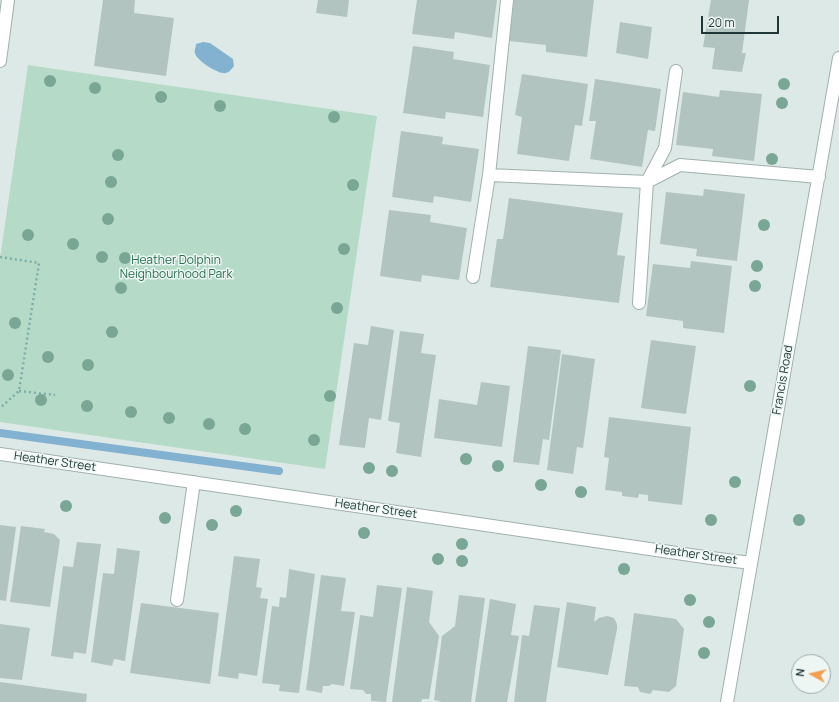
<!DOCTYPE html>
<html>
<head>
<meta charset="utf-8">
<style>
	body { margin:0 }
	#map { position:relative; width:839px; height:702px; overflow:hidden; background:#dde9e6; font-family:Manrope,sans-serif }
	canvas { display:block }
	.north { position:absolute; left:791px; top:654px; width:40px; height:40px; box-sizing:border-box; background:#edf6f3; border:1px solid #9baaa8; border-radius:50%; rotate:278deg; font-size:11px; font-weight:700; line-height:16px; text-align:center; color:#1f3837 }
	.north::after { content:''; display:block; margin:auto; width:14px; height:18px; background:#f39f51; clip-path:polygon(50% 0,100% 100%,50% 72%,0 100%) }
	.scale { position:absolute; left:701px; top:16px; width:78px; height:18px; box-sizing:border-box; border:2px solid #1f3837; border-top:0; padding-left:5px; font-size:12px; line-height:14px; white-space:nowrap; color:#1f3837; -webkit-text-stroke:3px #edf6f3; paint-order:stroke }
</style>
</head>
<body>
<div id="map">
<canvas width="839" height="702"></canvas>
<div class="north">N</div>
<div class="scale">20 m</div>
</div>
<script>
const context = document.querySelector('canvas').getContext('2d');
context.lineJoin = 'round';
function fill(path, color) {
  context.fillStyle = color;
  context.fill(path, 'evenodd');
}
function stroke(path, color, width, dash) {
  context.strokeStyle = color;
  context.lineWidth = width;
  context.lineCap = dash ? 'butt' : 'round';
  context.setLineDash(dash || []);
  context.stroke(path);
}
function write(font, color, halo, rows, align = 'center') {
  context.font = font + ' Manrope,sans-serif';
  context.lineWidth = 3;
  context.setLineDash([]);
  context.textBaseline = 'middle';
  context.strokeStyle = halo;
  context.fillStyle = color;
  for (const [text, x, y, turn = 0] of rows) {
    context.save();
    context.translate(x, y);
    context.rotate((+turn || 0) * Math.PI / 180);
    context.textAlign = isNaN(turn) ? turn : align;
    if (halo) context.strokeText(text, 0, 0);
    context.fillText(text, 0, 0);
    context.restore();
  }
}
fill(new Path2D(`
	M28,65L377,116L325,469L0,422V259Z`), '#b5dbc8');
fill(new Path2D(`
	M203,42L210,43L233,59L234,66C231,70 228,74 223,73C217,73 196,60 195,53C194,51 196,47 196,44Z`), '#83b2d0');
stroke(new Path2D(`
	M0,433L279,471`), '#83b2d0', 8);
fill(new Path2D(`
	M103,0H135L134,13L174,18L166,76L94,66Z
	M318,0H349L347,17L316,13Z
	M417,0H497L492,38L455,32L454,39L412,34Z
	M514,0H594L587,57L546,52V45L509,41Z
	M711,0H749L742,53H746L742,72L712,69L715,48L703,47Z
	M620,22L652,27L648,59L616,53Z
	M413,46L454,52L453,59L490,65L483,117L446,112L445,119L403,113Z
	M522,74L588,84L582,126L575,125L569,161L517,154L522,117L515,115Z
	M595,79L661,89L655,131L648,130L642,167L590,159L596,121H589Z
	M720,90L762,94L754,161L712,156L713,149L676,145L683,92L719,97Z
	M401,131L443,137L442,144L479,149L471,202L434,196L433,203L392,197Z
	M704,189L745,194L737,261L696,256L697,249L660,244L666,192L703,196Z
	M509,198L623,213L617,255L625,256L619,303L490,287L497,239H503Z
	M389,210L431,215L430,222L467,228L459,280L422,275L421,282L380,276Z
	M691,261L732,266L724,333L683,328V321L646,316L653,264L690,268Z
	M371,326L394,330L381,420L369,418L365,448L339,445L354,343L368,345Z
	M400,331L424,334L421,353L436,355L421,457L396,453L400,423L388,421Z
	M651,340L696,346L686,414L641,408Z
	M528,346L561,350L549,440L543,439L539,465L513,462Z
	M562,354L595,359L583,448L577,447L573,474L547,470Z
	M481,382L510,386L502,447L434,438L439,399L477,405Z
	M609,417L691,427L682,505L648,501V495L639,494L638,498L622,496V492L605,490L609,458L604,457Z
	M0,525L16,527L6,601L0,600Z
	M21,526L45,529L44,532L54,534L60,540L50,607L10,602Z
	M77,542L101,544L86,654L74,652L73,659L51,656L63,566L73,567Z
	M117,548L140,551L125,661L114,659L112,666L91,662L103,573L114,574Z
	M234,556L260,559L256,587L262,588L260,598L268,599L257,676L239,673L238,679L218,676Z
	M289,569L315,574L299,693L279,691L280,685L262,683L272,606L279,607L280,597L286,598Z
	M321,575L346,578L341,611L355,612L344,686L332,684L329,686H323L322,693L306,690Z
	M377,585L402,588L386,702L371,701V694H366L363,690L350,689L360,615L373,617Z
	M407,587L433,591L429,622L439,636L429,699H422L421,702H392Z
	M459,595L485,598L471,702H442L434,700L442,636L455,626Z
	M490,599L516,604L511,635L519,636L507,702H475Z
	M567,602L596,607L594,622L599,618L607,616L614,618L617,624V629L608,675L557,667Z
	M141,603L219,613L210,684L130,673Z
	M534,605L560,608L546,702H514L522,635L529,636Z
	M634,613L676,619L684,629L676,686L669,692L653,690L650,694L640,692L638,687L624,686Z
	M0,624L30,628L22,680L0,678Z
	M0,682L87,694L86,702H0Z`), '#b2c4c0');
const minor = new Path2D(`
	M0,61L8,0
	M489,175L647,182L680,165L819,177
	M473,277L489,175L507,0
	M639,303L647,182L665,148L676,71
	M0,454L711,558L751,563
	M177,600L194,482
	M727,702L839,58`);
stroke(minor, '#a0b0ae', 14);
stroke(new Path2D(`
	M0,257L39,263L19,391L0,408
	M19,391L55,395`), '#7dada9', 2.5, [2, 3]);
stroke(minor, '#fff', 12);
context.fillStyle = '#7aa696';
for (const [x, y] of [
	[50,81],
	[784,84],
	[95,88],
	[161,97],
	[782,103],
	[220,106],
	[334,117],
	[118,155],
	[772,159],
	[111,182],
	[353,185],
	[108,219],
	[764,225],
	[28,235],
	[73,244],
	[344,249],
	[102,257],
	[125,258],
	[757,266],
	[755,286],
	[121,288],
	[337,308],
	[15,323],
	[112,332],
	[48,357],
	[88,365],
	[8,375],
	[750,386],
	[330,396],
	[41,400],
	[87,406],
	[131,412],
	[169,418],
	[209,424],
	[245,429],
	[314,440],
	[466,459],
	[498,466],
	[369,468],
	[392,471],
	[735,482],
	[541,485],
	[581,492],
	[66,506],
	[236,511],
	[165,518],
	[711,520],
	[799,520],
	[212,525],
	[364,533],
	[462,544],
	[438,559],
	[462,561],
	[624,569],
	[690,600],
	[709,622],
	[704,653]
]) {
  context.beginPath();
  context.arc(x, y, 6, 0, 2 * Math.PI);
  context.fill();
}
write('12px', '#296f54', '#edf6f3', [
	["Heather Dolphin",176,261],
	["Neighbourhood Park",176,275]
]);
write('12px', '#1f3837', '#edf6f3', [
	["Francis Road",783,380,-80],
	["Heather Street",55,462,8],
	["Heather Street",376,509,8],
	["Heather Street",696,555,8]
]);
</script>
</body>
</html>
